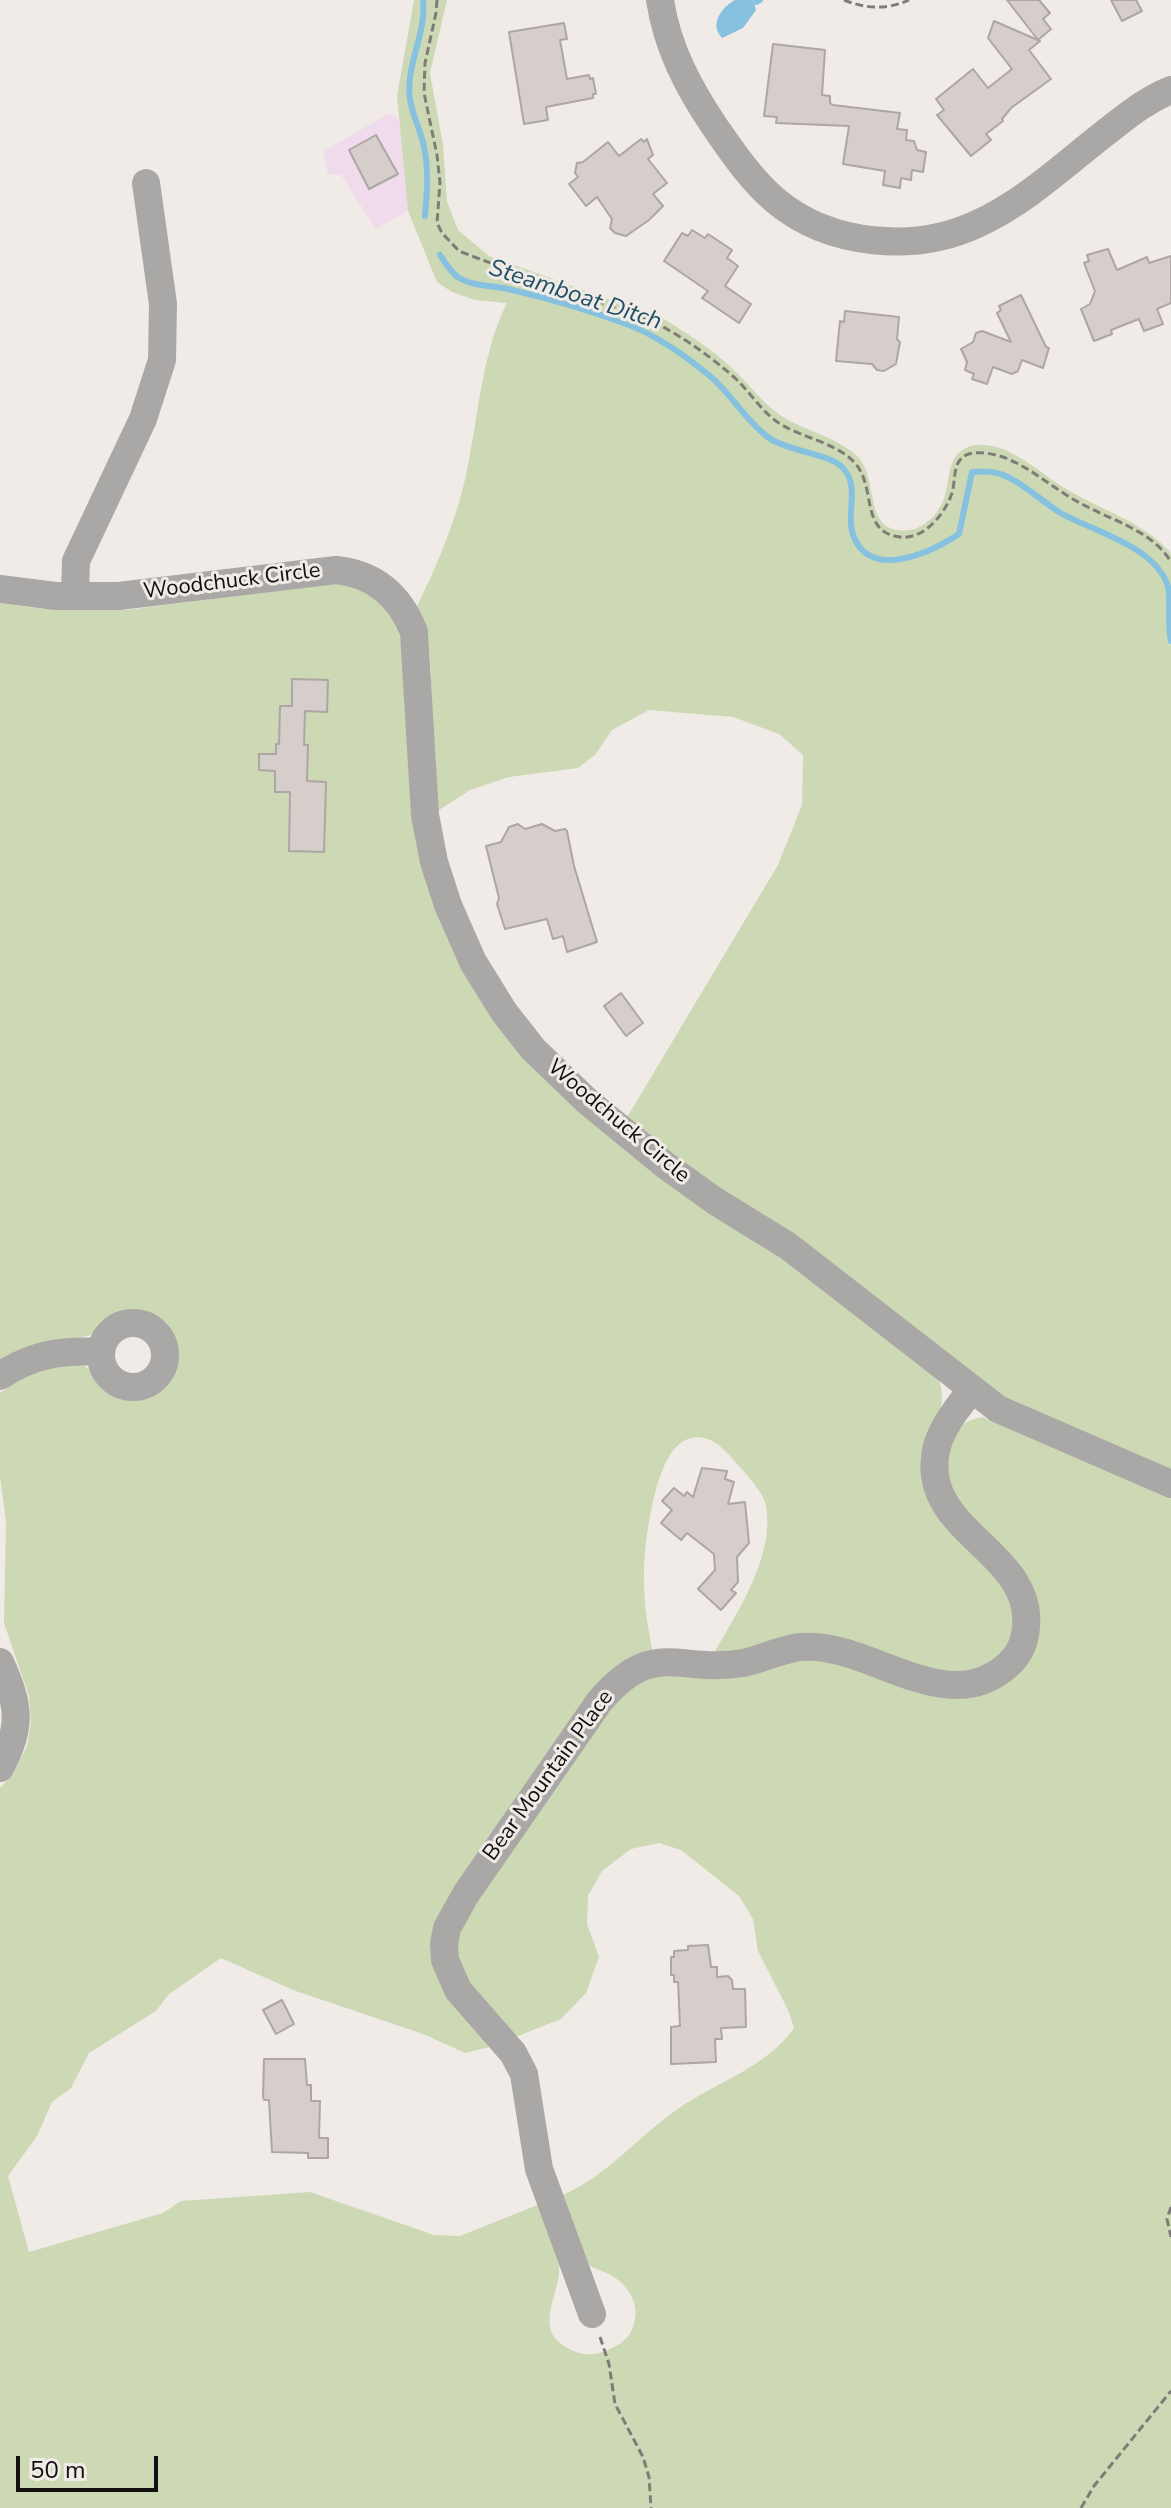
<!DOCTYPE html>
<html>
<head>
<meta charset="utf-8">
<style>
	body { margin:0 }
	#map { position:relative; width:1171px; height:2508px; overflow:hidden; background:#f0ebe6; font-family:"Nunito Sans",sans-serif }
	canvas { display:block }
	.scale { position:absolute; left:16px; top:2456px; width:142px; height:36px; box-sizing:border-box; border:4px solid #12110f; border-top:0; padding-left:10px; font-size:24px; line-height:28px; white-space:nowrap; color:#12110f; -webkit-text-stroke:6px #f0ebe6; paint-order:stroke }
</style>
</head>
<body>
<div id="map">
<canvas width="1171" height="2508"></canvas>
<div class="scale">50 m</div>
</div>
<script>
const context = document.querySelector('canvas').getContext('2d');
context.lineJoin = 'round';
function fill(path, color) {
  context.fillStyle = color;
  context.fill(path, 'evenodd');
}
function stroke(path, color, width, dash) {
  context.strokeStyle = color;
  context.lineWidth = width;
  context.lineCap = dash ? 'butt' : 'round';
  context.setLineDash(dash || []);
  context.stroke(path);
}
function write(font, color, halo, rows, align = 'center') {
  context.font = font + ' "Nunito Sans",sans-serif';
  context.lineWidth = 6;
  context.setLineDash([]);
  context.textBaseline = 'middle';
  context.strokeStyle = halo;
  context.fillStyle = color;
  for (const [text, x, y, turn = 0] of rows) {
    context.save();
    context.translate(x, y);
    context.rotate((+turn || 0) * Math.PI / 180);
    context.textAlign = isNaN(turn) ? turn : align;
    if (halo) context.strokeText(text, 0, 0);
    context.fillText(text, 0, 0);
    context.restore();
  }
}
fill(new Path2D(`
	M389,113L399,119L408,211L376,229L341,175L328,174L323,152Z`), '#efdbeb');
fill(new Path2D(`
	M414,0H447L430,73L443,145L447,201L458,230L489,256L664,319C688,334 713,350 733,369C748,383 760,400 776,412C800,430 833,435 856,455C877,474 866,518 890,528C913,537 934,522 943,501C951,483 945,458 966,448C975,443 986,445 996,447C1022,454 1045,477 1068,490C1103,511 1142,521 1171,553V1471L1021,1407L992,1389L626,1119L778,865L802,805L803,755L779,734L733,717L649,710L612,730L595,755L578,768L509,777L470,790L436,812L430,657L427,630L417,606C436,568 454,525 464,484C478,426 480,356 507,303L475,300L452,292L437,282L408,211L397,96Z
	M335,583C382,590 393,605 405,649L419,855L447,938L476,992L502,1031L554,1088L641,1160L688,1196L776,1251L937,1377C955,1409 918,1441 925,1482C934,1539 1048,1583 1007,1645C992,1668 969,1672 943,1672C905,1663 841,1635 805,1636C774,1637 746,1653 714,1653C738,1611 775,1556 766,1505C763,1491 740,1467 730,1456C719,1444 706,1433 688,1439C655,1450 646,1537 644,1567C643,1596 647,1625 653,1653L617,1667L592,1693L449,1899C412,1968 449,1996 494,2046L465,2053L423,2034L293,1990L221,1958L168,1995L156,2011L89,2053L71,2088L52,2102L37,2136L8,2176L29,2252L163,2213L181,2201L310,2192L434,2235L460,2236L540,2204C548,2225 559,2245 559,2268C560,2298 528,2333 576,2352C592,2358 606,2352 621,2343C629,2337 631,2333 634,2323C640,2306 629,2287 614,2277C603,2269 592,2271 584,2259C572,2241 567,2216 560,2196C607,2177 638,2136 679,2108C717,2082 767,2067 794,2028L788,2010L758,1951L753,1919L739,1896L681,1850L659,1843L631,1849L602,1871L588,1896L587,1924L599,1957L586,1993L561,2019L513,2038C480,2000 440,1970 464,1915L612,1702C624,1692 636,1681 651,1675C676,1665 709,1675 735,1673C768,1671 798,1653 830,1660C888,1671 932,1712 993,1685C1041,1664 1050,1612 1022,1569C1000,1535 954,1522 948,1478C947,1466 947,1453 952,1442C958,1426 965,1421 982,1417L1171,1497V2508H0V1788L13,1774L27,1746L31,1723L29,1696L4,1623L6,1522L0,1476V1393C20,1378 52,1359 79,1364C91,1367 92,1376 100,1385C112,1400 140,1403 156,1392C171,1382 176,1369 175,1351C173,1327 148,1306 123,1313C109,1316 101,1333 88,1336C57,1342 27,1342 0,1360V603L42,609L127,610Z`), '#cdd8b4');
fill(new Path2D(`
	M735,0H753L756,10L743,28L722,38C709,24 721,8 735,0Z`), '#86c2df');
stroke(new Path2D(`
	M423,0C427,34 405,65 410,99C412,115 421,131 424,147C429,170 427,194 425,216
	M756,2L760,0
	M440,255C445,262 451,273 459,278C475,287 494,285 512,290C551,299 592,311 629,325C659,337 686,356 711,377C732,395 746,421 769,438C787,451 830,454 842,467C860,485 847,510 852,531C866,583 930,553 959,534L972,472C985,471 996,471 1008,477C1026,486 1042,501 1059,512C1091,531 1154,545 1168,586C1171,598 1167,625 1171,641`), '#86c2df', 6);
const building = new Path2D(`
	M1007,0H1039L1050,13L1043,19L1051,29L1038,40Z
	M1111,0H1136L1142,11L1122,21Z
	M994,21L1040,41L1029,50L1051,79L1011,108L1002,119L1003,121L986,134L991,140L971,156L937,115L944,110L936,99L973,69L988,88L1012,69L988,38Z
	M564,23L567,39L560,40L567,79L589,75L590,79L593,78L596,94H593V98L546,107L548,120L524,124L509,32Z
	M773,44L825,50L822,95L830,96V103L833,105L900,113L897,129L907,130L906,140L914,141L917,150L926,152L923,172L912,170L911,180L901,178L900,188L883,185L885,171L843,164L849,126L776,123L777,117L764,116Z
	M376,135L398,174L369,189L349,150Z
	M641,139L644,142L647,139L653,155L648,159L667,183L653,194L663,206L649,220L626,236L615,233L610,228L612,219L597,197L586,206L569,184L578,177L575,173L577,163L583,162L608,142L619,156Z
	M692,230L705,238L708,234L732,250L727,258L738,266L725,286L751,304L739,323L702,298L708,291L664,261L682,233L688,236Z
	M1108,249L1117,270L1147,257L1149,263L1171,256V303L1157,309L1163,324L1144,331L1139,319L1111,330L1112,334L1094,341L1081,309L1090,304L1095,291L1084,263L1089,261L1087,255Z
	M1021,295L1046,347L1049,348L1043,368L1022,360L1018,371L1012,374L993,367L987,384L972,379L974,374L965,370L967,362L961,349L973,342L976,333L982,331L1011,342L997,313L1001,310L999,306Z
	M845,311L899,317L897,339L900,342L896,364L884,371L877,370L872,364L836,361L840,321L844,322Z
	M292,679L328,680L327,712L305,711L304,745H308L307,781L326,782L324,852L289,851L290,792H275V771L259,770V754H276V744H279L280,706H292Z
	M518,824L525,829L542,824L555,831L565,829L567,831L574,866L597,942L567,952L563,936L553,939L547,919L505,929L497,904L499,898L486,846L501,842L509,827Z
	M621,993L643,1023L626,1036L604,1006Z
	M702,1468L727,1471L725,1479L734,1482L728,1504L745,1502L749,1543L737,1557L738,1582L731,1590L736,1593L721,1610L698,1589L715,1570L714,1554L687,1533L681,1540L661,1523L672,1510L662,1501L674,1488L684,1496L687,1492L693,1497Z
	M708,1945L711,1967H717V1977L728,1976L732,1980L733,1989H745L746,2027L721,2028L722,2039H715L716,2062L671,2064V2027L680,2026L678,1982H674V1975H671V1957H674V1951L688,1950V1946Z
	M282,2000L294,2024L276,2034L263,2010Z
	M264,2059H305L307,2085H311V2101H320L319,2138H328V2158H308V2153L272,2152L269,2100H264L263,2096Z`);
fill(building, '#d5cecb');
stroke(building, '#ada6a4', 2);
stroke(new Path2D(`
	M437,0L436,13L425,63L424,93L437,155L440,183L437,223L442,233L459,251L477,258L650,320C680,335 709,355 735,378C751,393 763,414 782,425C804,438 835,443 853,461C878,485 858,532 900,537C924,540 945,514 952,493C956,480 952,462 966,455C978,450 996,454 1008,459C1034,470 1055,490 1080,503C1110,520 1152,530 1171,562
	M844,0C867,9 887,10 909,0
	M1171,2207L1167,2219L1171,2237
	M600,2337L609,2364L615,2404L643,2457L649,2477L651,2508
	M1081,2508L1094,2486L1171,2391`), '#7f7c78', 3, [8, 4]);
stroke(new Path2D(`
	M660,0C667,47 688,87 715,127C733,153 751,180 776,201C830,246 915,253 977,224C1025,202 1064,165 1105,133C1127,116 1146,100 1171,90
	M0,589L55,596H119L336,570C375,574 400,596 414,632L425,815L434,862L448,905L473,962L504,1012L533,1049L587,1101L665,1165L715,1201L788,1246L998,1409L1171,1484
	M75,596L76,561L143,419L162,360L163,304L146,183
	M101 1355a32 32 0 1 1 64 0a32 32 0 1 1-64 0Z
	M0,1376C32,1354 63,1350 101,1352
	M0,1662C19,1704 23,1726 0,1768
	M592,2314L539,2169L524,2074L513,2053L458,1990L445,1960L444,1944L447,1928L466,1894L599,1702C654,1637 678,1674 743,1663C763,1659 781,1649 801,1647C869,1641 947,1722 1009,1664C1020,1654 1025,1641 1026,1627C1034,1550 915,1531 937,1446C943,1425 959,1406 972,1389`), '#aaa8a6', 28);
write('22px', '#12110f', '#f0ebe6', [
	["Woodchuck Circle",232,582,-7],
	["Woodchuck Circle",618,1122,40],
	["Bear Mountain Place",549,1776,-54]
]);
write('italic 24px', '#215166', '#f0ebe6', [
	["Steamboat Ditch",575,296,18]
]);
</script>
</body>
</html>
